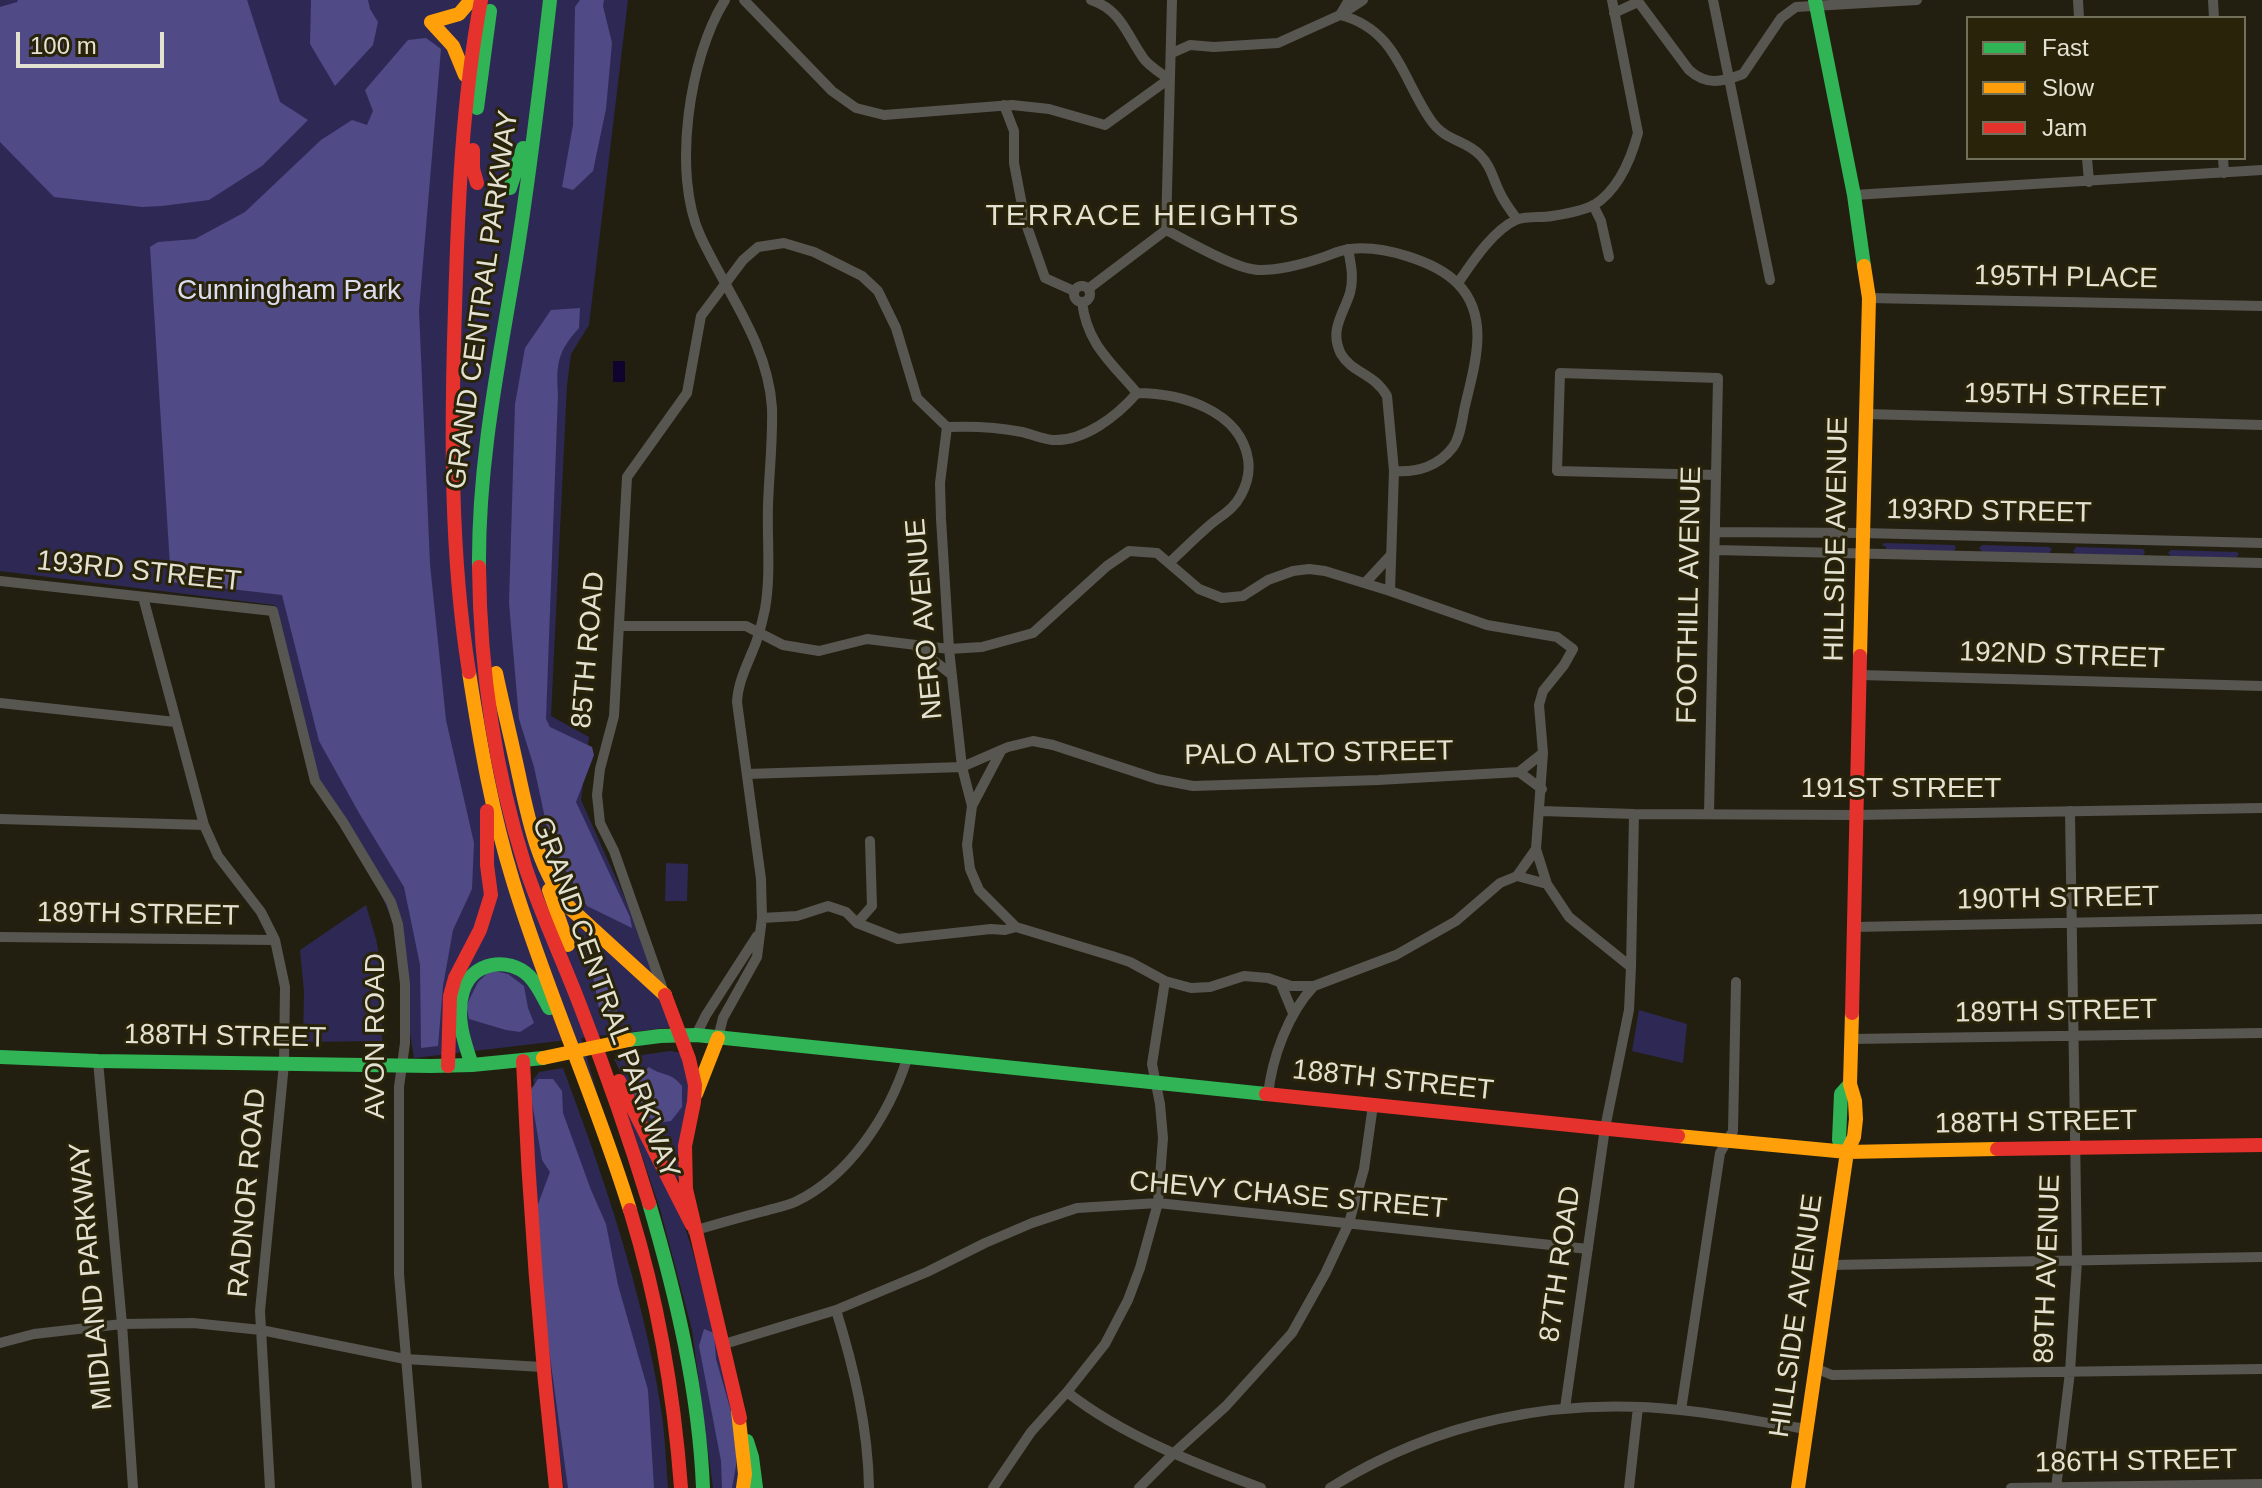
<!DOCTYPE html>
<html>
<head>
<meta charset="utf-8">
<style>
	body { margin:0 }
	#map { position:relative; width:2262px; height:1488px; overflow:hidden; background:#221f10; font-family:Arial,sans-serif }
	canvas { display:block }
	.legend { position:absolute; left:1966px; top:16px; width:280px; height:144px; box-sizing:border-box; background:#292409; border:2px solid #737059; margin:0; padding:10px 14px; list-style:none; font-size:24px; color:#e3e1d1 }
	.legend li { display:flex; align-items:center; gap:16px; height:40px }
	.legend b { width:40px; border:2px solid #737059 }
	.scale { position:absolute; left:16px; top:32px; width:148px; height:36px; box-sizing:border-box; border:4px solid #e3e1d1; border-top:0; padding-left:10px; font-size:24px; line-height:28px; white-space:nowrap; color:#e3e1d1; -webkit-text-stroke:6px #292409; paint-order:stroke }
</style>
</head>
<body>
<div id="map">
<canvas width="2262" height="1488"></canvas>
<ul class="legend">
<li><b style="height:10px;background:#30b455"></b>Fast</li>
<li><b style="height:10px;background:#ff9f0a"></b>Slow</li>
<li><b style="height:10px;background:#e5322d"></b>Jam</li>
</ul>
<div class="scale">100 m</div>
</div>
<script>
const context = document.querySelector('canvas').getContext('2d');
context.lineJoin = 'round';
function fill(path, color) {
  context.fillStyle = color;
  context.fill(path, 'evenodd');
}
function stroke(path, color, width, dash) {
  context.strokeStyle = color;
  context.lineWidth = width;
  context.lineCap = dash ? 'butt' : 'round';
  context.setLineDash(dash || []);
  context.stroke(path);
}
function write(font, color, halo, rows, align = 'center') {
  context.font = font + ' Arial,sans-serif';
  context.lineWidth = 6;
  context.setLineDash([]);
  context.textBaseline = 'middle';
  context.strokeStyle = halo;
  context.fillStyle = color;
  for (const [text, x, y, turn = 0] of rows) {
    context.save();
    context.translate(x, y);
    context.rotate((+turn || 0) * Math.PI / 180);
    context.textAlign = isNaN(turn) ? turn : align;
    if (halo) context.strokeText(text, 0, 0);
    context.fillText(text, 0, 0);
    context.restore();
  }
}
fill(new Path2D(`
	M0,0H628L589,325L571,354L567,385L551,716L589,737L581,800L682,1026L581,1038L598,1096L576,1039L414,1058L392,919L368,866L313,777L281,629L274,605L0,571Z
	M1884,543L1954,545L1956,547L1954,551L1886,550V546H1882Z
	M1982,545L2049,547L2052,549L2049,554L1982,552L1979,548Z
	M2076,547L2143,549L2145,552L2143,556L2076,554L2073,551Z
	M2171,550L2237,552L2239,554L2236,558L2171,556L2168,553Z
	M666,863L688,864L687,901H665Z
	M366,905L376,939L381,965L382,1041L303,1042L304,992L300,950Z
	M1639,1010L1687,1024L1683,1063L1632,1051Z
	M670,1051L683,1053L692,1078L680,1177L675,1181L614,1059Z
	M563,1068C604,1178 643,1292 661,1409C665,1435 666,1462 668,1488H564L542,1325L530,1088L535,1086L533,1080L539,1072Z
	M616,1080L680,1213L692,1249L737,1418L739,1488H713L692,1330L660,1209Z`), '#2e2954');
fill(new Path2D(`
	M18,0H247L280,102L308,120L262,166L209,200L162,206L142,207L54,197L0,142V7L17,2Z
	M311,0H368L370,9L378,22L373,45L335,86L310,44Z
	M580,0H604L603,6L612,43L606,109L593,171L573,190L562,187L573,125L575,7Z
	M426,38L441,49L419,310L430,564L446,720L474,843L472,889L453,930L443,986L438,1046L421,1048L420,965L404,887L359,813L319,741L282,595L171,582L150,247L158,242L195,239L245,212L321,140L352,120L367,125L373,111L365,90L408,40Z
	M580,308L579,328C558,351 556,363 558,394L546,719L550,727L592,747L594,755L576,802L630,917L632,928L587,906L551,846L534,767L519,719L509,603L515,404L525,348L551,310Z
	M592,950L621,1021L612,1023L599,1008L592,970Z
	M491,970L508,974L524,986L528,1008L534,1023L520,1032L506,1030L469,1019L466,1006L478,982Z
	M649,1067C663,1077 670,1071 682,1086V1107L671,1121L657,1123C639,1110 633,1102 633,1080Z
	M538,1079H553L562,1091L563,1113L591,1190L606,1224L618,1285L648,1390L654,1488H568L543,1306L537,1207L550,1172L542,1160L530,1091Z
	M704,1329L714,1333L716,1359L736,1429V1466L732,1488H722L721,1461L699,1346Z`), '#504a86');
fill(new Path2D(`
	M613,361H625V382H613Z`), '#10042f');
stroke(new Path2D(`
	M744,0L832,91L856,108L884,115L1012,105L1049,109L1105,125L1169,79C1161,73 1150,67 1144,59C1127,36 1122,10 1091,0
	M1349,0L1340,15C1396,29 1402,78 1430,119C1445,142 1465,139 1480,155C1491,166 1493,179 1500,193C1504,202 1511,211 1517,219
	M1637,0L1689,70C1707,86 1722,82 1743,74L1781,18L1796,7L1917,0
	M1713,0L1770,280
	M2078,0L2079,18
	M2213,0L2214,18
	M1614,13L1638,2
	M1172,53L1190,45L1214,47L1278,43L1340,15L1363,0
	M1004,105L1014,131V163L1025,221L1045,278L1074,291
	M2087,158L2089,182
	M2223,158L2224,173
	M1854,195L2262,170
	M1593,205L1601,221L1609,257
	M1166,230C1188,241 1238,271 1261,270C1280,270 1303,264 1321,258C1330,255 1340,250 1350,249C1382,245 1436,261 1458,284C1491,318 1474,367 1465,406C1462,419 1461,436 1453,447C1439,466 1417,473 1394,471
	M1348,249C1351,264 1354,278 1350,293C1343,315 1329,330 1341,354C1352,373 1374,373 1387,396L1394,471L1390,591
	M1458,283C1471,264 1493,230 1516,220C1525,216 1541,218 1552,216C1565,214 1582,211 1594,205C1618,190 1631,159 1638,133L1612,0
	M1074 294a8 8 0 1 1 16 0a8 8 0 1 1-16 0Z
	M1088,289L1166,230L1172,0
	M1869,298L2262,306
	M1082,302C1087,344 1111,362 1137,393
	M1137,393C1180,393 1240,410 1248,459C1250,471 1247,484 1241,495C1234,509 1222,515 1211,524C1197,536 1184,549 1170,562
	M1866,414L2262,425
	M947,427L940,483L941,519L949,649L962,767L972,806L967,845L970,869L979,890L1016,927
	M1715,532L1863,533L2262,543
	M1715,550L2262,563
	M0,581L273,611L315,781L343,822L391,902L398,924L405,984V1043L399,1087V1274L417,1488
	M1365,583L1390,556
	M143,597L204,825L218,856L261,912L275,940L285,987L284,1064L260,1311L270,1488
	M620,626H746L783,645L819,651L867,639L949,649L982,647L1033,633L1107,566L1129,551L1157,553L1199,589L1222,598L1243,596L1268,580L1293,571L1309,569L1325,571L1390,591L1487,625L1557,637L1573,649L1564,665L1543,691L1539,705L1543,753L1536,849L1547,884L1569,917L1631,967L1629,1010L1605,1128L1565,1408
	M914,645L952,675
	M1860,675L2262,686
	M0,703L175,722
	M1519,772L1542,789
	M747,774L962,767L1008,747L1033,741L1053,745L1157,779L1193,786L1378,780L1519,772L1543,753
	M972,806L1001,751
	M1541,811L1634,814L1856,815L2262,808
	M1709,814L1718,378L1560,373L1557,471L1716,475
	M0,819L204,825
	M1517,876L1547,884
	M762,918L797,916L828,906L846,912L857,923L898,939L991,929L1005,930L1016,927L1112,956L1130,962L1165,981L1191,988L1210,987L1244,976L1268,978L1291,986H1314L1396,955L1456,921L1500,883L1517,876L1536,849
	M857,923L872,906L870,841
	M1854,927L2262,919
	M0,937L275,940
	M1631,967L1634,814
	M1281,984L1293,1013
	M662,987L614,851L600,823L597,795L600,769L614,716L627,477L687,393L701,316L743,260L758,247L784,243L814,252L862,276L878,291L896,328L917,398L947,427C972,426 997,427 1022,432C1031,434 1042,439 1052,440C1084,442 1117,416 1137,393
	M696,1035L706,1015L757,936
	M718,1038L723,1018L757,957L762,918L761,879L737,702C738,683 746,667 753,650C759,637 762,623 765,609C771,575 767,540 768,506C769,473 773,441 772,408C768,343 726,292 700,235C672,173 689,57 725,0
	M1851,1039L2262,1033
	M98,1061L122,1324L133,1488
	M1268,1095C1272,1058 1288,1013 1314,986
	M693,1231C717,1224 741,1217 765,1211C775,1208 786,1206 795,1202C850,1176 889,1115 907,1059
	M1831,1265L2262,1257
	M836,1310C854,1368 868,1427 869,1488
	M0,1343L34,1334L122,1324L193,1323L261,1330L405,1359L542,1367
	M721,1345L836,1310L927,1272L985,1243L1032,1223L1077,1208L1158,1203L1588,1249
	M1815,1368L1832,1375L2262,1369
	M1067,1392C1123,1436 1194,1463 1261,1488
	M1681,1410L1720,1153L1733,1131L1736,982
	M993,1488L1031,1432L1067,1392L1105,1344L1128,1300L1140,1268L1158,1203L1163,1138L1160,1104L1152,1064L1165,981
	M1139,1488L1174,1453L1226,1406L1292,1333L1325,1274L1349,1223L1364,1169L1373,1105
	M1330,1488C1436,1421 1556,1397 1680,1410C1723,1414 1765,1423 1807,1429
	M1629,1488L1638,1407
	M2011,1488L2262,1484
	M2056,1488L2070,1372L2077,1261L2070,811`), '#585650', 10);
stroke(new Path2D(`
	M1815,0L1854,195L1864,266
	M477,108L490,11
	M510,188L523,148
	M479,567C478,462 499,362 516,259C530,173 540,87 550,0
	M629,1040L660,1036L696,1035L1266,1094
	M0,1057L98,1061L431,1066L472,1065L543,1058
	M472,1065C464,1042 455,1015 463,991C472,962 508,956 529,976C538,985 543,997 549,1008
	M1847,1152L1839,1140L1841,1094L1850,1084
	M649,1203C676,1295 699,1391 703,1488
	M747,1441L752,1457L756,1488`), '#30b455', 14);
stroke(new Path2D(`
	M431,22L453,46L465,75
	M431,22L459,14L471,0
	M1860,656L1869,298L1864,266
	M469,672C480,743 492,813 513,881C547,993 596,1099 630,1210
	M496,673C503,706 511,738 518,771C528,817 538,872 571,909L665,995
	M549,890L568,945
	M696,1094L718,1038
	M1678,1136L1847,1152L1997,1149
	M738,1411L745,1474L743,1488
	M1798,1488L1847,1152L1854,1137L1856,1119L1855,1101L1850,1084L1852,1013`), '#ff9f0a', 14);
stroke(new Path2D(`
	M473,150V169L477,183
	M479,567C480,667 495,771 525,866C541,915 563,960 581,1008C606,1072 629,1137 649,1203
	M469,672C450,553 451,429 455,308C458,205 462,101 481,0
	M665,995L689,1059L695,1085L694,1102L685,1146L686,1189L740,1418
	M1852,1013L1860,656
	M523,1061C529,1204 540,1346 556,1488
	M448,1066L450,996L455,978L480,930L491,895L487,865V811
	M619,1081L692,1225
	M1266,1094L1678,1136
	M1997,1149L2262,1145
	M630,1210C658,1301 674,1393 681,1488`), '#e5322d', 14);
stroke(new Path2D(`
	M543,1058L629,1040`), '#ff9f0a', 14);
write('28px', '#e3e1d1', '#292409', [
	["195TH PLACE",2066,278,1],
	["GRAND CENTRAL PARKWAY",483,300,-82],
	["195TH STREET",2065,396,1],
	["193RD STREET",1989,512,1],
	["HILLSIDE AVENUE",1837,539,-89],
	["193RD STREET",139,572,6],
	["FOOTHILL AVENUE",1690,595,-89],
	["NERO AVENUE",925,619,-95],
	["85TH ROAD",589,650,-85],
	["192ND STREET",2062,656,2],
	["PALO ALTO STREET",1319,754,-1],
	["191ST STREET",1901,789],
	["190TH STREET",2058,899,-1],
	["189TH STREET",138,915,1],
	["GRAND CENTRAL PARKWAY",605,998,70],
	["189TH STREET",2056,1012,-1],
	["AVON ROAD",376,1036,-90],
	["188TH STREET",225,1037,1],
	["188TH STREET",1393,1081,6],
	["188TH STREET",2036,1123,-1],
	["RADNOR ROAD",248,1193,-85],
	["CHEVY CHASE STREET",1288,1196,5],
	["87TH ROAD",1561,1264,-82],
	["89TH AVENUE",2048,1269,-88],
	["MIDLAND PARKWAY",92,1276,-95],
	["HILLSIDE AVENUE",1797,1316,-82],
	["186TH STREET",2136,1462,-1]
]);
write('28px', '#ddddf2', '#292409', [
	["Cunningham Park",289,291]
]);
context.letterSpacing = '2px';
write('30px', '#e3e1d1', '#292409', [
	["TERRACE HEIGHTS",1143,217]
]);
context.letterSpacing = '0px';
</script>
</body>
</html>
